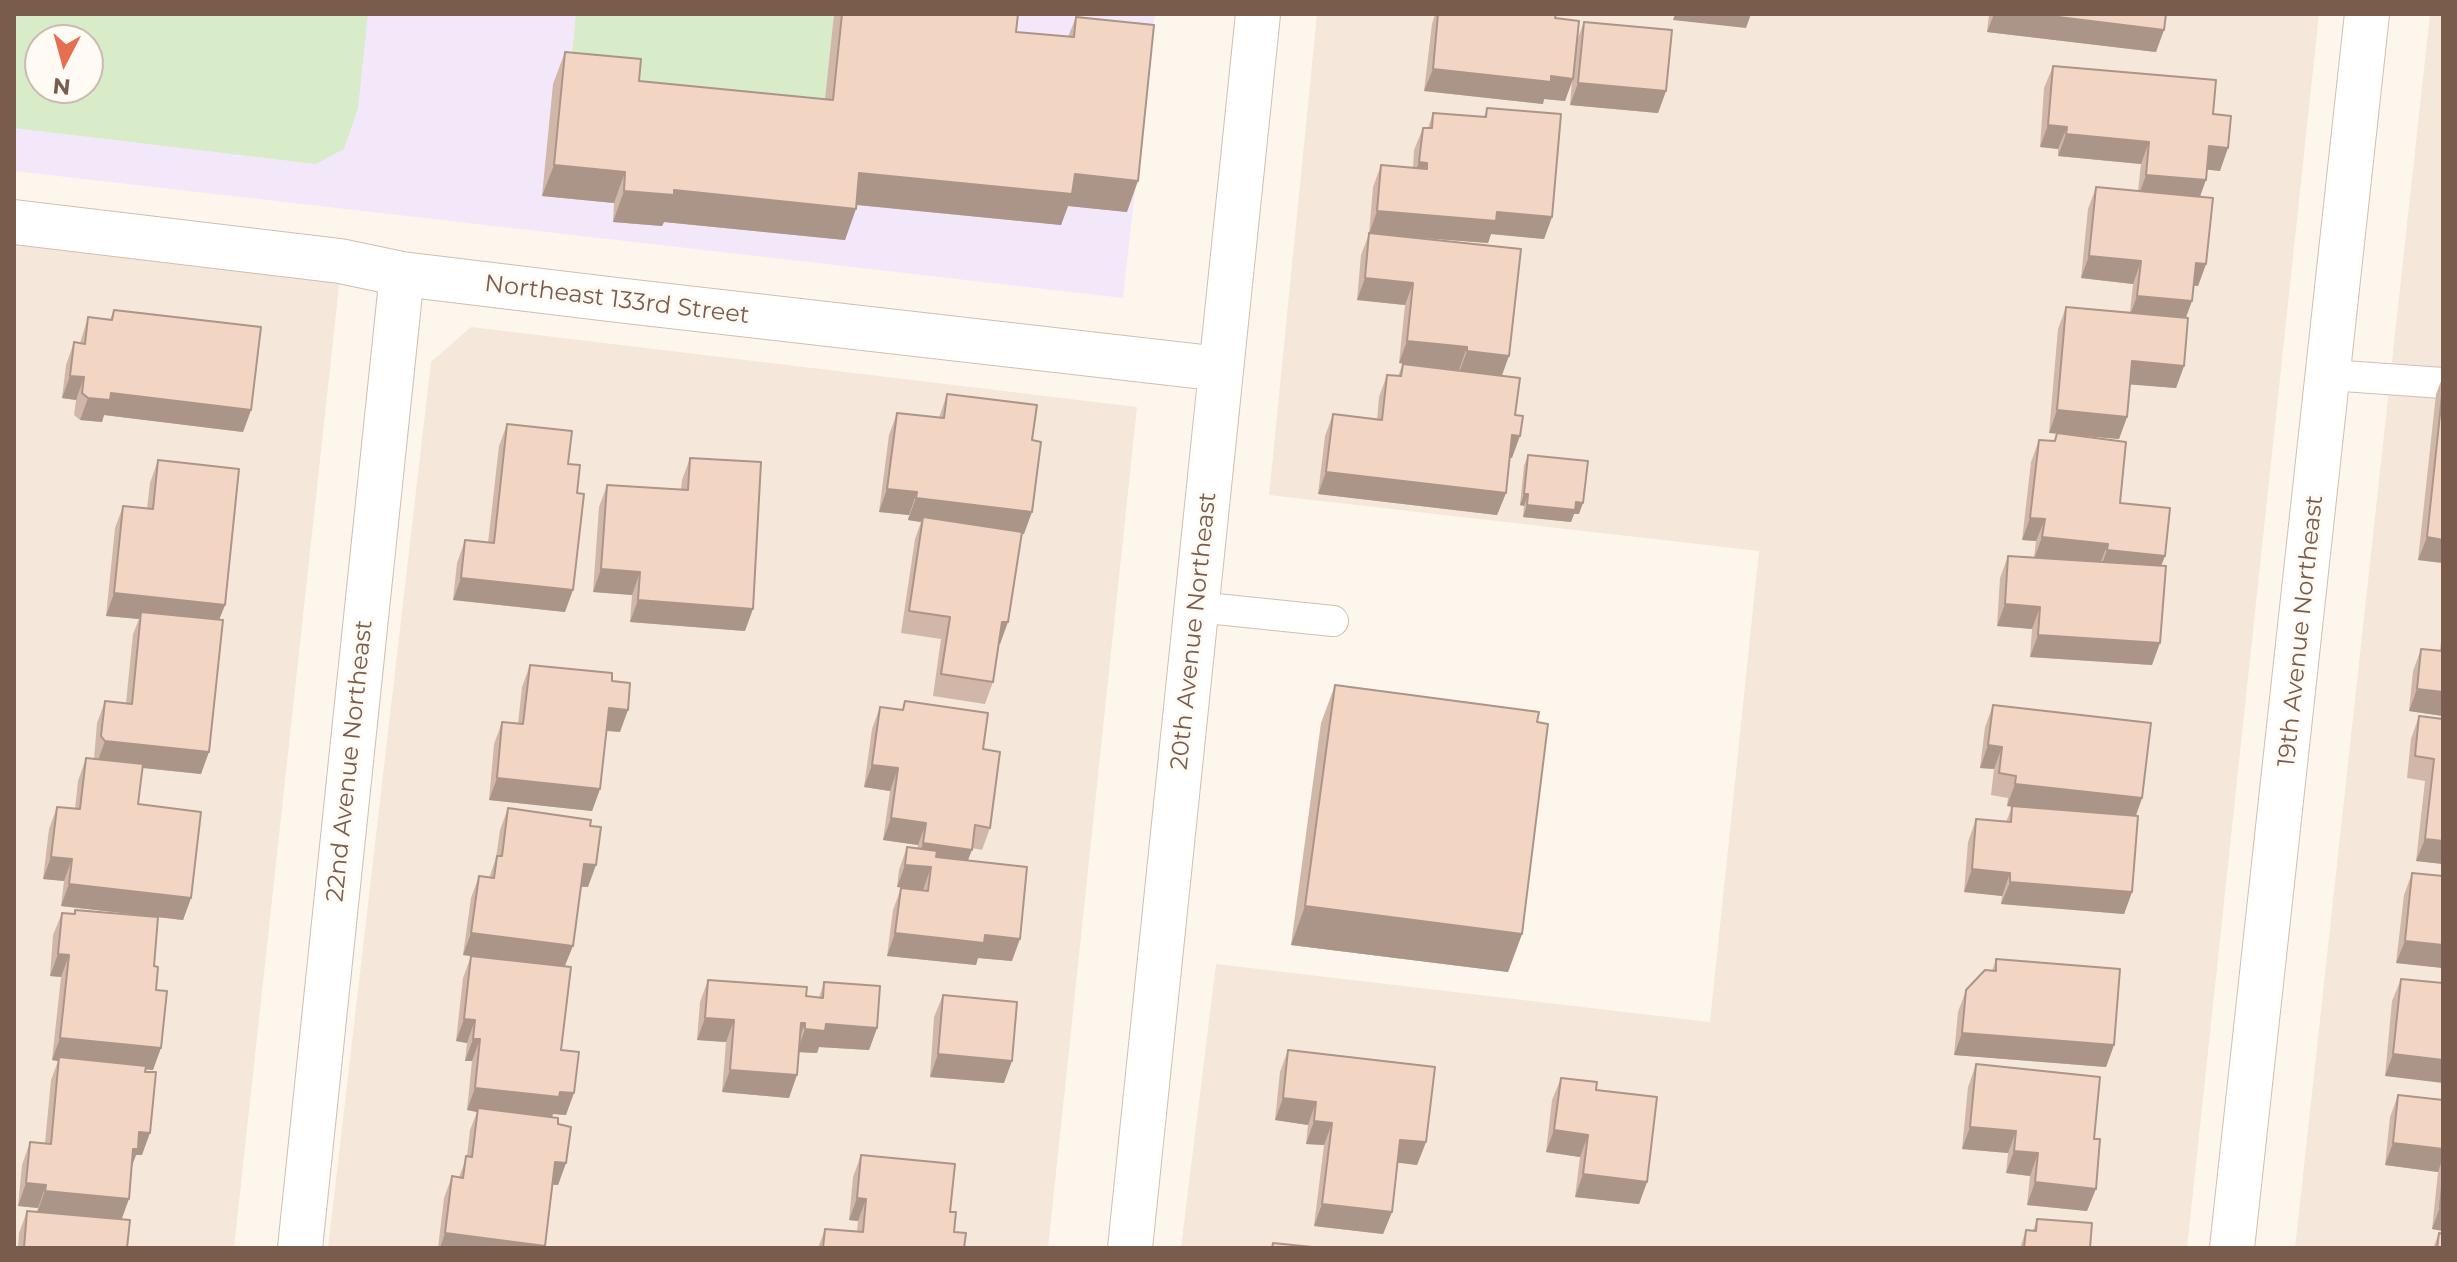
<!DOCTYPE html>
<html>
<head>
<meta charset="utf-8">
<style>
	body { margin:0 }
	#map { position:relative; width:2457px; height:1262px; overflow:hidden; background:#fdf6ec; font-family:Montserrat,sans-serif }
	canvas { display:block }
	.frame { position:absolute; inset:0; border:16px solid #7a5c4d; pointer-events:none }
	.north { position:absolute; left:24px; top:24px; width:80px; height:80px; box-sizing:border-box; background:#fffaf3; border:2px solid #cabbb1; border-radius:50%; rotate:186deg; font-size:22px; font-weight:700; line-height:32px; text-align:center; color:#7a5c4d }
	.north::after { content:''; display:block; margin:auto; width:28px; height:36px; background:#e76f51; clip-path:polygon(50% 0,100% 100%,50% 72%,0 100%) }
</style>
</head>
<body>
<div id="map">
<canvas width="2457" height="1262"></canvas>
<div class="frame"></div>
<div class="north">N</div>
</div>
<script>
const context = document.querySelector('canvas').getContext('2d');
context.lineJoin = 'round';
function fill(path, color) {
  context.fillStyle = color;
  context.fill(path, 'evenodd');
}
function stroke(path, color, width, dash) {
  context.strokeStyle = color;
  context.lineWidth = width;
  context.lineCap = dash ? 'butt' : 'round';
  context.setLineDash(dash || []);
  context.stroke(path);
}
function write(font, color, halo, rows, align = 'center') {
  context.font = font + ' Montserrat,sans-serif';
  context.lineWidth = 6;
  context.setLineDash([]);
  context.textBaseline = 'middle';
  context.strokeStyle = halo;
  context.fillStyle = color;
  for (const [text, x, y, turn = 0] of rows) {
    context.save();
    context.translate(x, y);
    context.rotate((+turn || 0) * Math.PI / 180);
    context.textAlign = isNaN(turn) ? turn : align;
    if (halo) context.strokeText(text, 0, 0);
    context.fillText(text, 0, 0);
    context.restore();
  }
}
fill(new Path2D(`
	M1317,14H2319L2187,1248H1181L1216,964L1710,1022L1759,551L1269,495Z
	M2430,14H2443V1248H2295Z
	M14,238L340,277L234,1248H14Z
	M471,327L1137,407L1048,1248H328L431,362Z`), '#f5e8da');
fill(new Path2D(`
	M14,14H1155L1123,298L14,171ZM40,40H88V88H40Z`), '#f3e8fa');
fill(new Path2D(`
	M14,14H368L358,108L344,149L316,164L14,128ZM40,40H88V88H40Z
	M576,14H834L822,131L569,84Z`), '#d8ecc9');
const lane = new Path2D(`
	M2329,375L2443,383
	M1197,607L1333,621`);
const street = new Path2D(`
	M14,222L340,261L402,274L617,300L1221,369
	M300,1248L402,274
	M1130,1248L1258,14
	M2232,1248L2367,14`);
stroke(lane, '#d1beb0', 32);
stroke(street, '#d1beb0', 46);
stroke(lane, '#fff', 30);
stroke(street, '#fff', 44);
fill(new Path2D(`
	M834,14H1018L1016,32L1068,37L1076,17L1127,212L1068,206L1061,225L856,205L845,240L664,222L662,226L613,222L614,203L542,196L553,84L565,52L639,81L825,99Z
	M1435,14H1556L1555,18L1577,40L1584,22L1666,91L1658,113L1570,105L1572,80L1565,101L1544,99L1543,104L1424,91L1432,24Z
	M1989,14H2166L2156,52L1987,32Z
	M2053,66L2213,114L2220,171L2207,169L2200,197L2206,264L2198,286L2194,285L2186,317L2184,366L2176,388L2130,384L2127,417L2119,439L2058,433L2165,556L2161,566L2152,665L2030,657L2032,629L1997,626L2000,578L2008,556L2034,557L2036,541L2022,540L2031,462L2039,440L2054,441L2057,433H2049L2058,329L2066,307L2130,312L2133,284L2081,278L2088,209L2096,187L2138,191L2141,164L2058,156V149L2040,147L2044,88Z
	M1487,108L1552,217L1544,239L1491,234L1488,243L1404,236L1502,376L1515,415L1512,458H1510L1506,493L1497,515L1318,494L1325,436L1333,414L1377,420L1379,397L1387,375L1398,376L1403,364L1399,363L1405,305L1357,300L1361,255L1369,234L1373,187L1381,165L1413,168L1414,150L1423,128H1428L1433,113L1484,117Z
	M114,310L251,410L243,432L104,415L102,422L80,420L74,415L76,400L62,398L66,365L74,342L80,343L88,317L110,320Z
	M2443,376V563L2418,560L2436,394Z
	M947,394L1032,440L1024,534H1022L1000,644H999L993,682L985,704L933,696L941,639L901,633L915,539L921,522L908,520L909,515L879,512L889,435L897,413L939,418Z
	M507,424L568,464L577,493L565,612L453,600L457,563L465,540L488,543L499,446Z
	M1528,455L1579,514H1574L1571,522L1523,517L1524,506L1520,505L1524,466Z
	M690,458L745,631L630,622L632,595L593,592L599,507L607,485L681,490L682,480Z
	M158,460L225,605L219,620L201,774L142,768L138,804L191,898L183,920L61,906L64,881L43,879L49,829L57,807L75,809L78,781L86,758L94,759L97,723L105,701L126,703L133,634L139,619L106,616L115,528L123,506L147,509L150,483Z
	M2443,621V716L2409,711L2413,671L2421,649L2440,651Z
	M530,665L612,681L620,732L606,731L600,789L592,811L489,800L494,744L502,722L518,724L522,687Z
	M1335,685L1537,722L1522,934L1508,972L1291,945L1321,723Z
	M905,701L983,749L990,828L982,850L972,848L968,860L1012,961L978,958L976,965L887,956L893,910L901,888L922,890L897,887L899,870L907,847L917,849L918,845L883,840L890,791L864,787L872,729L880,707L902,710Z
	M1993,705L2142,798L2136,816L2132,892L2124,914L2001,904L2002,896L1964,892L1968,842L1976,819L2006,822L2012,807L2007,806L2008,798L1991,795L1994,769L1980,768L1985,727Z
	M2419,716L2443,719V864L2416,861L2425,781L2407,778L2411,739Z
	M508,808L588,887H581L565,966L561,1050L566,1115L553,1114L552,1117L558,1124L566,1163L558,1185H553L545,1248H438L444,1198L452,1176L459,1177L467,1156L470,1130L477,1112L467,1110L472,1061H465L467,1043L456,1041L463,978L471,956L463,955L471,898L479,876L489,878L496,858L500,830Z
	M2412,873L2443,876V968L2396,963L2404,895Z
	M75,910L154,966L156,990L153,1070L145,1069L142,1155H136L132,1165L121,1219L127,1248H18L19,1233L27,1211L37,1212L38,1208L18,1206L22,1165L30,1142L45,1143L51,1080L58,1061L52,1060L61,977L50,976L53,935L62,913L74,914Z
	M1996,959L2114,1045L2106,1067L1954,1055L1958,1012L1966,990L1992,971Z
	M2401,979L2443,983L2385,1076L2392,1001Z
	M708,980L819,998L824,982L877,1028L869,1050L819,1047L817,1053L799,1052L789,1098L722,1092L726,1042L697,1040L700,1002Z
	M943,995L1004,1083L930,1077L934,1017Z
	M1288,1050L1426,1142L1417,1165L1398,1162L1392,1212L1383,1234L1314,1226L1324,1145L1306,1144L1308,1125L1275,1120L1280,1072Z
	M1976,1064L2087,1211L2027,1205L2030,1176L2006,1173L2008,1153L1962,1149L1968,1087Z
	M1561,1078L1596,1090L1647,1182L1639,1204L1575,1197L1580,1157L1546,1152L1552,1100Z
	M2398,1095L2443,1100V1231L2432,1229L2438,1172L2385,1165L2390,1117Z
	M861,1155L950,1212L954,1232L964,1248H818L825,1229L857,1231L858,1221L849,1220L853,1177Z
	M2037,1219L2090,1248H2020L2026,1230L2033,1231Z
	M2439,1233L2443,1248H2433Z`), '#d1b7a8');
fill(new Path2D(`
	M1675,14H1751L1746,28L1673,20Z
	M1994,14H2034L2164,30L2156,52L1987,32Z
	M1433,69L1551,76L1573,79L1565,101L1544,99L1543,104L1424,91Z
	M1578,83L1666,91L1658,113L1570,105Z
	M2048,125L2067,127L2058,149L2040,147Z
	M2066,134L2149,142L2141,164L2058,156Z
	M2209,146L2228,148L2220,171L2201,169Z
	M1419,162L1427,163L1419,186L1411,185Z
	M554,165L625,172L614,203L542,196Z
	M859,173L1075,174L1138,181L1127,212L1068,206L1061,225L848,204Z
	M2146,175L2206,180L2198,202L2138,197Z
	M674,190L856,209L845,240L664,222L662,226L613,222L624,191Z
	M1377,211L1497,212L1552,217L1544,239L1491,234L1488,243L1369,234Z
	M2089,256L2141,261L2133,284L2081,278Z
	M2196,263L2206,264L2198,286L2188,285Z
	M1365,278L1413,283L1405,305L1357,300Z
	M2137,296L2192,301L2184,323L2129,318Z
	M1407,341L1467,347L1459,370L1399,363Z
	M1467,351L1509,356L1501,378L1459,373Z
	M2132,361L2184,366L2176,388L2124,384Z
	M70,376L84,377L76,400L62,398Z
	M111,393L251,410L243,432L104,415L102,422L80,420L88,398Z
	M2057,410L2127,417L2119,439L2049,433Z
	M1512,435L1520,436L1512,458L1504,457Z
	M1326,472L1506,493L1497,515L1318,494Z
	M887,489L917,492L909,515L879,512Z
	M1524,494H1528L1524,506L1520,505Z
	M916,498L1032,512L1024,534L922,522L923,517L921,522L908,520Z
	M1576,502L1583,503L1579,514H1574L1571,522L1523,517L1527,505Z
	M2030,518L2045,519L2036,541L2022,540Z
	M2042,537L2108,544L2099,566L2034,559Z
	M2427,537L2443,540V563L2418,560Z
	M2107,550L2165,556L2156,578L2099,572Z
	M601,569L640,572L632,595L593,592Z
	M461,578L573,590L565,612L453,600Z
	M114,593L225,605L216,627L141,612L139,619L106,616Z
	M638,600L753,609L745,631L630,622Z
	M2005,604L2040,607L2032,629L1997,626Z
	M1002,622H1008L1000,644H994Z
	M2038,635L2160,643L2152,665L2030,657Z
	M2417,689L2443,692V716L2409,711Z
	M609,708L628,710L620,732L601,730Z
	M105,741L209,752L201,774L97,763Z
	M1988,745L2002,747L1994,769L1980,768Z
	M872,765L898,768L890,791L864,787Z
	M497,778L600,789L592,811L489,800Z
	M2015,784L2142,798L2134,820L2007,806Z
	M891,818L926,823L918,845L883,840Z
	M2425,839L2443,841V864L2416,861Z
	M923,843L972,850L963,872L915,865Z
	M51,857L72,859L64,881L43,879Z
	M584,864L596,865L588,887L576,886Z
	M905,865L931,867L923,890L897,887Z
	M1972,869L2010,873L2002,896L1964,892Z
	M2010,882L2132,892L2124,914L2001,904Z
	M69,884L191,898L183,920L61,906Z
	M1305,906L1522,934L1508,972L1291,945Z
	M471,933L573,946L564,968L463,955Z
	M895,933L985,935L1020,939L1012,961L978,958L976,965L887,956Z
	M2405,941L2443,945V968L2396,963Z
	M58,954L69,955L61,977L50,976Z
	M705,1018L734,1020L726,1042L697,1040Z
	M464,1019L475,1020L467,1043L456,1041Z
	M801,1023H805L797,1045Z
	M826,1024L877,1028L869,1050L819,1047L817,1053L797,1052L805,1029Z
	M1962,1033L2114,1045L2106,1067L1954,1055Z
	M60,1038L161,1048L153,1070L59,1061V1057L58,1061L52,1060Z
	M473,1039H480L472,1061H465Z
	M938,1054L1012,1061L1004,1083L930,1077Z
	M2393,1054L2443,1060V1083L2385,1076Z
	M730,1070L797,1075L789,1098L722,1092Z
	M475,1088L560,1092L574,1093L566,1115L553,1114L551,1119L478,1108L477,1112L467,1110Z
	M1283,1098L1316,1102L1308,1125L1275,1120Z
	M1314,1121L1332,1123L1324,1145L1306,1144Z
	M1970,1127L2016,1131L2008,1153L1962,1149Z
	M1554,1130L1588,1135L1580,1157L1546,1152Z
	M139,1132L150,1133L142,1155H136L130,1171H125Z
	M1400,1140L1426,1142L1417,1165L1392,1162Z
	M2393,1143L2443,1149V1157L2438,1172L2385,1165Z
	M2014,1151L2038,1153L2030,1176L2006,1173Z
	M555,1162L566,1163L558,1185L547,1184Z
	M1583,1174L1647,1182L1639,1204L1575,1197Z
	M2035,1182L2096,1189L2087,1211L2027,1205Z
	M26,1183L46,1185L38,1208L18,1206Z
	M45,1191L129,1199L121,1221L37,1213Z
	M857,1198L866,1199L858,1221L849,1220Z
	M1322,1204L1392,1212L1383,1234L1314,1226Z
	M2440,1207H2443V1231L2432,1229Z
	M445,1233L545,1246V1248H440Z`), '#aa9588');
const building = new Path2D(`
	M842,14H1018L1016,32L1074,37L1076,17L1154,25L1138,181L1075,174L1072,194L859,173L856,209L674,190V195L624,191L625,172L554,165L565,52L641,59L639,81L833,100Z
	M1438,14H1556L1555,18L1579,21L1573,79L1551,76V82L1433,69Z
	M2034,14H2166L2164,30Z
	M1584,22L1672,30L1666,91L1578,83Z
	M2053,66L2216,80L2213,114L2231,116L2228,148L2209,146L2206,180L2146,175L2149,142L2066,134L2067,127L2048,125Z
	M1487,108L1561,114L1552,217L1497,212L1496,221L1377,211L1381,165L1427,169V163L1419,162L1423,128H1432L1433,113L1486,117Z
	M2096,187L2213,198L2206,264L2196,263L2192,301L2137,296L2141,261L2089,256Z
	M1369,233L1521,249L1509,356L1467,351V347L1407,341L1413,283L1365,278Z
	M2066,307L2188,318L2184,366L2132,361L2127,417L2057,410Z
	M114,310L261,327L251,410L111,393L110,400L88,398L82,393L84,377L70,376L74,342L85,344L88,317L112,320Z
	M1403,364L1520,378L1515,415L1523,416L1520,436L1512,435L1506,493L1326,472L1333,414L1382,420L1387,375L1401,376Z
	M2443,386V540L2427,537Z
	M947,394L1037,405L1032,440L1041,442L1032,512L916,498L917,492L887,489L897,413L944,418Z
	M507,424L572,431L568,464L580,465L577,493L584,494L573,590L461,578L465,540L494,543Z
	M2057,433L2126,442L2120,503L2170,508L2165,556L2107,550L2108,544L2042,537L2045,519L2030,518L2039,440L2055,441Z
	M1528,455L1588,461L1583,503L1576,502L1575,510L1527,505L1528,494H1524Z
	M690,458L761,462L753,609L638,600L640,572L601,569L607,485L688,490Z
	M158,460L239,469L225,605L114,593L123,506L153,509Z
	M923,517L1022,532L1008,622H1002L993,682L941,674L950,617L909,611Z
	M2008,556L2166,566L2160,643L2038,635L2040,607L2005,604Z
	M141,612L223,620L209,752L105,741L101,736L105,701L132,704Z
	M2421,649L2443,651V692L2417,689Z
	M530,665L612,673V681L630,683L628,710L609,708L600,789L497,778L502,722L523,724Z
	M1335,685L1539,712L1537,722L1548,724L1522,934L1305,906Z
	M905,701L988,713L983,749L1000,752L990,828L975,825L972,850L923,843L926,823L891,818L898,768L872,765L880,707L903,710Z
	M1993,705L2151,723L2142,798L2015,784L2016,776L1999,773L2002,747L1988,745Z
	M2419,716L2443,719V841L2425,839L2434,759L2415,756Z
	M86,758L143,764L138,804L201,812L191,898L69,884L72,859L51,857L57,807L80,809Z
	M2012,806L2138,816L2132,892L2010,882V873L1972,869L1976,819L2011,822Z
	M508,808L591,820L590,826L601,827L596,865L584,864L573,946L471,933L479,876L494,878L497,856H502Z
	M907,847L937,851L936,857L1027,867L1020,939L985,935L984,943L895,933L901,888L928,891L931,867L905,865Z
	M2412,873L2443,876V945L2405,941Z
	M75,910L158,917L154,966L158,967L156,990L167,991L161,1048L60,1038L69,955L58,954L62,913L75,914Z
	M471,956L571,967L561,1050L579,1052L574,1093L560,1092L559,1097L475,1088L480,1039H473L475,1020L464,1019Z
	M1996,959L2120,969L2114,1045L1962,1033L1966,990L1985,970L1996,971Z
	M2401,979L2443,983V1060L2393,1054Z
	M708,980L807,987L806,996L823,998L824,982L880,986L877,1028L826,1024L825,1031L805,1029V1023H801L797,1075L730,1070L734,1020L705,1018Z
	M943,995L1017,1002L1012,1061L938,1054Z
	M1288,1050L1435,1067L1426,1142L1400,1140L1392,1212L1322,1204L1332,1123L1314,1121L1316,1102L1283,1098Z
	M59,1057L146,1066L145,1072H156L150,1133L139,1132L138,1149H133L129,1199L45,1191L46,1185L26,1183L30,1142L51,1144Z
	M1976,1064L2100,1077L2094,1139H2100L2096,1189L2035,1182L2038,1153L2014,1151L2016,1131L1970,1127Z
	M1561,1078L1597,1082L1596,1090L1657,1097L1647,1182L1583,1174L1588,1135L1554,1130Z
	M2398,1095L2443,1100V1149L2393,1143Z
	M478,1108L558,1118V1124L571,1127L566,1163L555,1162L545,1246L445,1233L452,1176L463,1178L466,1156L472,1157Z
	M861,1155L955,1164L950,1212H956L954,1232L966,1233L964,1248H823L825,1229L863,1232L866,1199L857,1198Z
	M2443,1176V1207H2440Z
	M27,1211L130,1220L127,1248H24Z
	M2037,1219L2092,1223L2090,1248H2024L2026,1230L2036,1231Z
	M2439,1233L2443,1234V1248H2437Z
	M1273,1243L1322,1248H1272Z`);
fill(building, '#f3d5c3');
stroke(building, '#aa9588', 2);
write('24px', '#7a5c4d', '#fffaf3', [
	["Northeast 133rd Street",617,300,7],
	["20th Avenue Northeast",1194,631,-84],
	["19th Avenue Northeast",2301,631,-84],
	["22nd Avenue Northeast",350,761,-84]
]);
</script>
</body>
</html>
